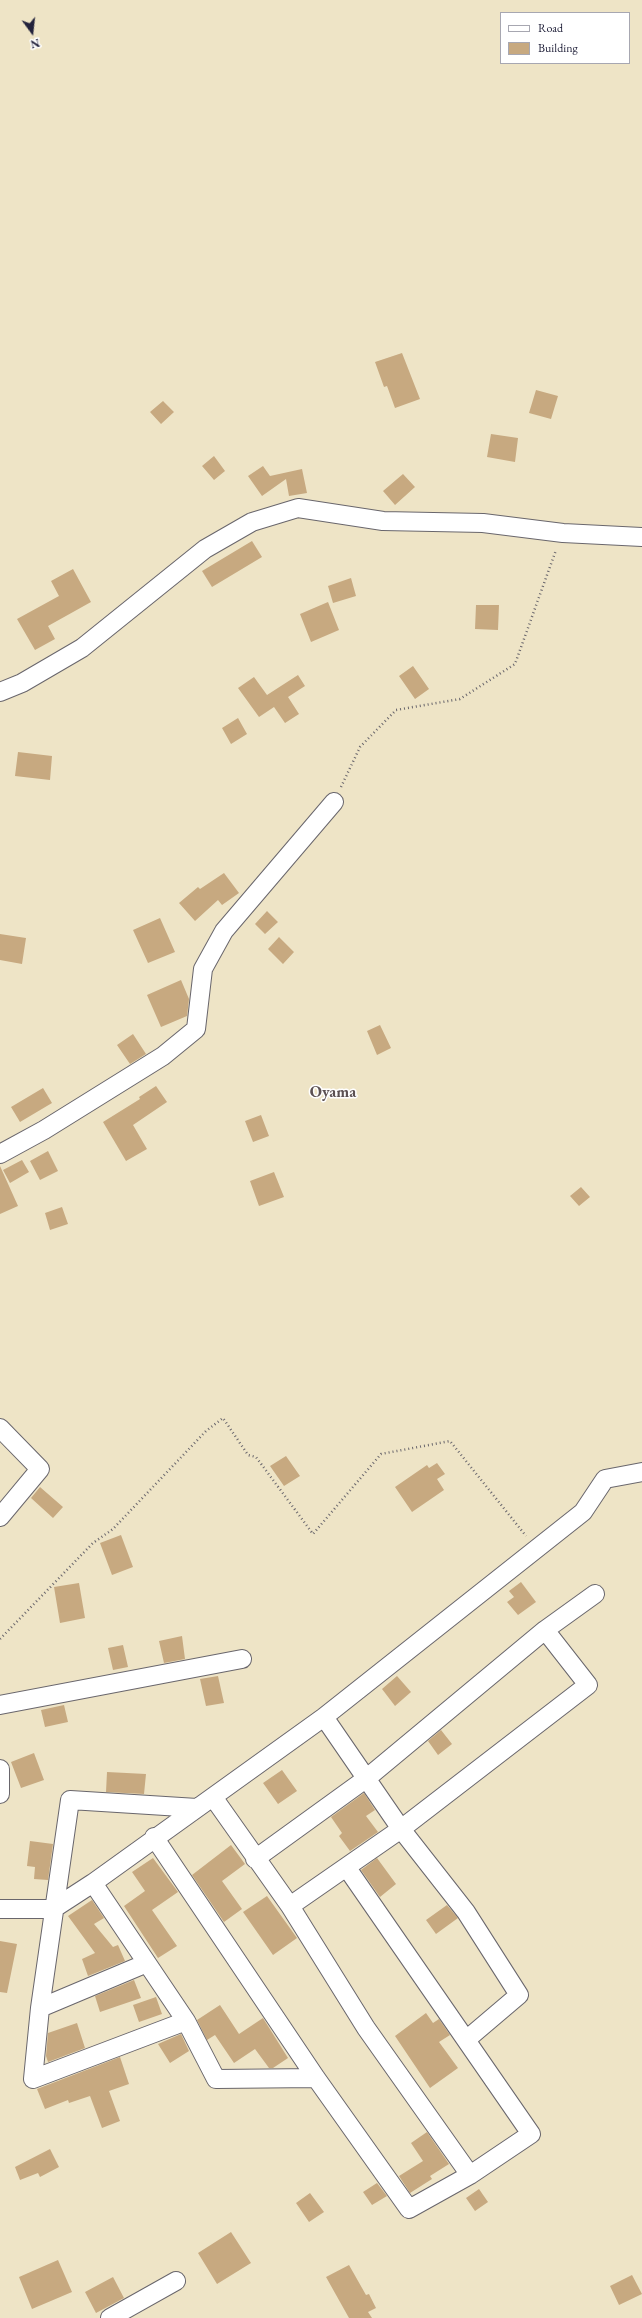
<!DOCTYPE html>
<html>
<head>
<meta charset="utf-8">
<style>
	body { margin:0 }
	#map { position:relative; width:642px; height:2318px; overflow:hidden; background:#eee4c6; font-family:"EB Garamond",serif }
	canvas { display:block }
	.legend { position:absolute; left:500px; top:12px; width:130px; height:52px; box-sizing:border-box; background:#fff; border:1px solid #a7a7b1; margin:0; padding:5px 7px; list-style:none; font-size:12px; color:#22223b }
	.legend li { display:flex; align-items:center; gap:8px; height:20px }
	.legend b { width:20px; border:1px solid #a7a7b1 }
	.north { position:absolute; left:12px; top:12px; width:40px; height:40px; -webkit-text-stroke:3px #fff; paint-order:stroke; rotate:165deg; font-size:11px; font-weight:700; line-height:16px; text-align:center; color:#22223b }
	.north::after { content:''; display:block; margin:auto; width:14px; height:18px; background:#22223b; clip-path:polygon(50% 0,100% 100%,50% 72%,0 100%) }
</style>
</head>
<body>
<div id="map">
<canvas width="642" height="2318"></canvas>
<ul class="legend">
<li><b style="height:5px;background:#fff"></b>Road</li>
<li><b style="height:11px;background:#c7a980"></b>Building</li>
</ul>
<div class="north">N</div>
</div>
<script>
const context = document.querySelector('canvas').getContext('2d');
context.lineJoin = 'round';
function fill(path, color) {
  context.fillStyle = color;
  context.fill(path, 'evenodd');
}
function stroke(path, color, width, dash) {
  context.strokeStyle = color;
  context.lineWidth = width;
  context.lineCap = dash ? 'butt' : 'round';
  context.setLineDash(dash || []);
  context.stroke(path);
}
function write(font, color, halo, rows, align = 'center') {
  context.font = font + ' "EB Garamond",serif';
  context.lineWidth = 3;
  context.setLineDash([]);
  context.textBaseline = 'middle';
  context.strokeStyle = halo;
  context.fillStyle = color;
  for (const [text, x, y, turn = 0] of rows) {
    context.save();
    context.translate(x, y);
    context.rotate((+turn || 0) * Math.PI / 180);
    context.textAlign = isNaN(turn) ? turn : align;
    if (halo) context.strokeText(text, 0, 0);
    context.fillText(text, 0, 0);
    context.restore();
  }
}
fill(new Path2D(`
	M402,353L420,399L395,408L387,386L384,387L375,362Z
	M536,390L558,396L551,419L529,413Z
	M163,401L174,412L161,424L150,412Z
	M491,434L518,438L515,462L487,457Z
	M214,456L225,471L214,480L202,466Z
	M263,466L270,476L302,469L307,493L289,496L286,479L262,496L248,476Z
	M403,474L415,487L395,505L383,491Z
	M252,541L262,557L212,587L202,571Z
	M73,569L91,602L48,626L55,639L35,650L17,619L59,596L51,581Z
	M351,578L356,596L333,603L328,586Z
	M328,602L339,630L311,642L300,614Z
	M476,605H499L498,630L475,629Z
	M413,666L429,689L415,699L399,676Z
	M298,675L305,686L288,697L299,714L285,723L274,707L259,717L238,688L254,677L267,695Z
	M238,718L247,734L231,744L222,728Z
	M18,752L52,756L50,780L15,776Z
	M224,873L239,893L222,905L218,900L195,921L179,903L198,887L200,889Z
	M267,911L278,922L265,934L255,924Z
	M160,918L175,952L148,963L133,930Z
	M0,934L26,938L22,964L0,960Z
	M279,937L294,952L283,964L268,949Z
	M181,980L189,999L187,1016L161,1027L147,995Z
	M380,1025L391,1048L377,1055L367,1031Z
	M133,1034L146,1054L130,1064L117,1045Z
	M156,1086L167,1102L133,1125L147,1149L126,1161L103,1122L140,1099L139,1097Z
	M43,1088L52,1103L20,1122L11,1107Z
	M261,1115L269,1136L253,1142L245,1121Z
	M48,1151L58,1171L40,1180L30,1161Z
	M22,1160L29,1172L10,1183L3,1170Z
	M0,1166L18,1206L0,1214Z
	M274,1172L284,1197L259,1206L250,1181Z
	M581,1187L590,1197L579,1206L570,1196Z
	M62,1207L68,1224L50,1230L45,1213Z
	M286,1456L300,1476L284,1486L270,1466Z
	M437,1463L445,1474L437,1479L444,1490L412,1512L395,1487L427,1465L429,1468Z
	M40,1487L63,1507L53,1518L31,1498Z
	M121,1535L133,1567L112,1575L100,1543Z
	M521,1582L536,1602L518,1615L507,1602L514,1597L509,1591Z
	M79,1583L85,1618L60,1623L54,1587Z
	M182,1636L185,1659L164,1663L159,1641Z
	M123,1645L128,1667L113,1670L108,1648Z
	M218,1676L224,1703L206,1706L200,1679Z
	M397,1676L411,1692L395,1706L382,1689Z
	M64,1705L68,1722L45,1727L41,1710Z
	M441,1730L452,1744L438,1755L428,1741Z
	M34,1753L44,1780L21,1788L11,1762Z
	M282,1770L297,1791L278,1804L263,1783Z
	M107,1772L146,1774L144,1794L106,1792Z
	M364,1793L375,1810L366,1816L378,1832L350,1851L339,1836L342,1833L331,1817Z
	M30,1841L53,1844L48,1880L34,1879L35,1867L27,1866Z
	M231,1845L245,1864L222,1881L242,1909L224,1922L192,1875Z
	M153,1858L178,1892L152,1910L177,1946L158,1958L124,1906L145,1891L132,1872Z
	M377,1858L396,1884L380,1897L361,1870Z
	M267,1896L297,1938L273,1955L243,1912Z
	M92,1900L104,1918L94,1924L113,1947L118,1945L125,1961L88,1976L82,1959L95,1953L68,1916Z
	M447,1905L458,1918L436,1934L426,1920Z
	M0,1941L17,1944L7,1993L0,1992Z
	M134,1980L141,1998L100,2012L95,1996Z
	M156,1997L162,2014L139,2022L133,2005Z
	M220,2005L239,2034L263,2018L288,2058L273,2068H269L255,2049L234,2063L215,2035L207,2040L197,2020Z
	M426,2013L433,2023L439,2019L450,2035L439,2042L458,2068L430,2088L395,2036Z
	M77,2023L85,2048L48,2062L46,2056L48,2033Z
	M181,2034L189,2051L170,2063L158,2044Z
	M120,2057L129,2084L109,2091L120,2121L102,2128L90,2096L69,2103L68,2100L45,2109L37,2089Z
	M427,2132L449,2164L430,2176L432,2179L410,2193L399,2176L423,2161L411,2143Z
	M50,2149L59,2167L40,2177L38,2173L20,2180L15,2167Z
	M377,2183L387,2196L372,2205L363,2192Z
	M479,2189L488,2202L475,2211L466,2198Z
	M310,2193L324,2212L309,2222L296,2203Z
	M231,2232L251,2263L217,2284L198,2253Z
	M58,2260L72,2292L32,2309L19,2277Z
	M349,2265L366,2295L369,2294L376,2308L368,2312L372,2318H349L326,2277Z
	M632,2275L642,2294L619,2305L610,2286Z
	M113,2277L124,2298L96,2313L85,2292Z`), '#c7a980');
const minor = new Path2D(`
	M0,692L22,683L82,648L205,549L252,522L298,508L383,521L483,523L563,533L642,537
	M0,1154L44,1130L163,1056L196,1029L203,969L224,931L334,802
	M0,1428L40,1469L0,1517
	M0,1705L242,1659
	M324,1717L401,1829L466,1912L519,1995L466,2040
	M0,1769V1794
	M213,1797L290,1906L366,2028L470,2175
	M154,1837L316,2078L409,2209L470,2175L531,2134L347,1868
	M255,1859L367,1778L545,1630L595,1594
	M93,1883L186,2021L216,2079L316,2078
	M290,1906L401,1829L588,1685L545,1630
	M0,1909H53L93,1883L324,1717L583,1512L605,1479L642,1472
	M40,2008L147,1963
	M186,2021L33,2079L40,2008L70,1800L197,1808
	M110,2318L176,2281`);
stroke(minor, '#69666c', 20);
stroke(new Path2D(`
	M341,787L360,747L396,710L460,699L515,664L556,550
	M0,1639L93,1543L113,1529L206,1431L223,1418L248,1455L256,1457L313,1534L381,1454L450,1441L526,1536`), '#69666c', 2.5, [1, 3]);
stroke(minor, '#fff', 18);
write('bold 16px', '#5c5153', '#fff', [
	["Oyama",333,1093]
]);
</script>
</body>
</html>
